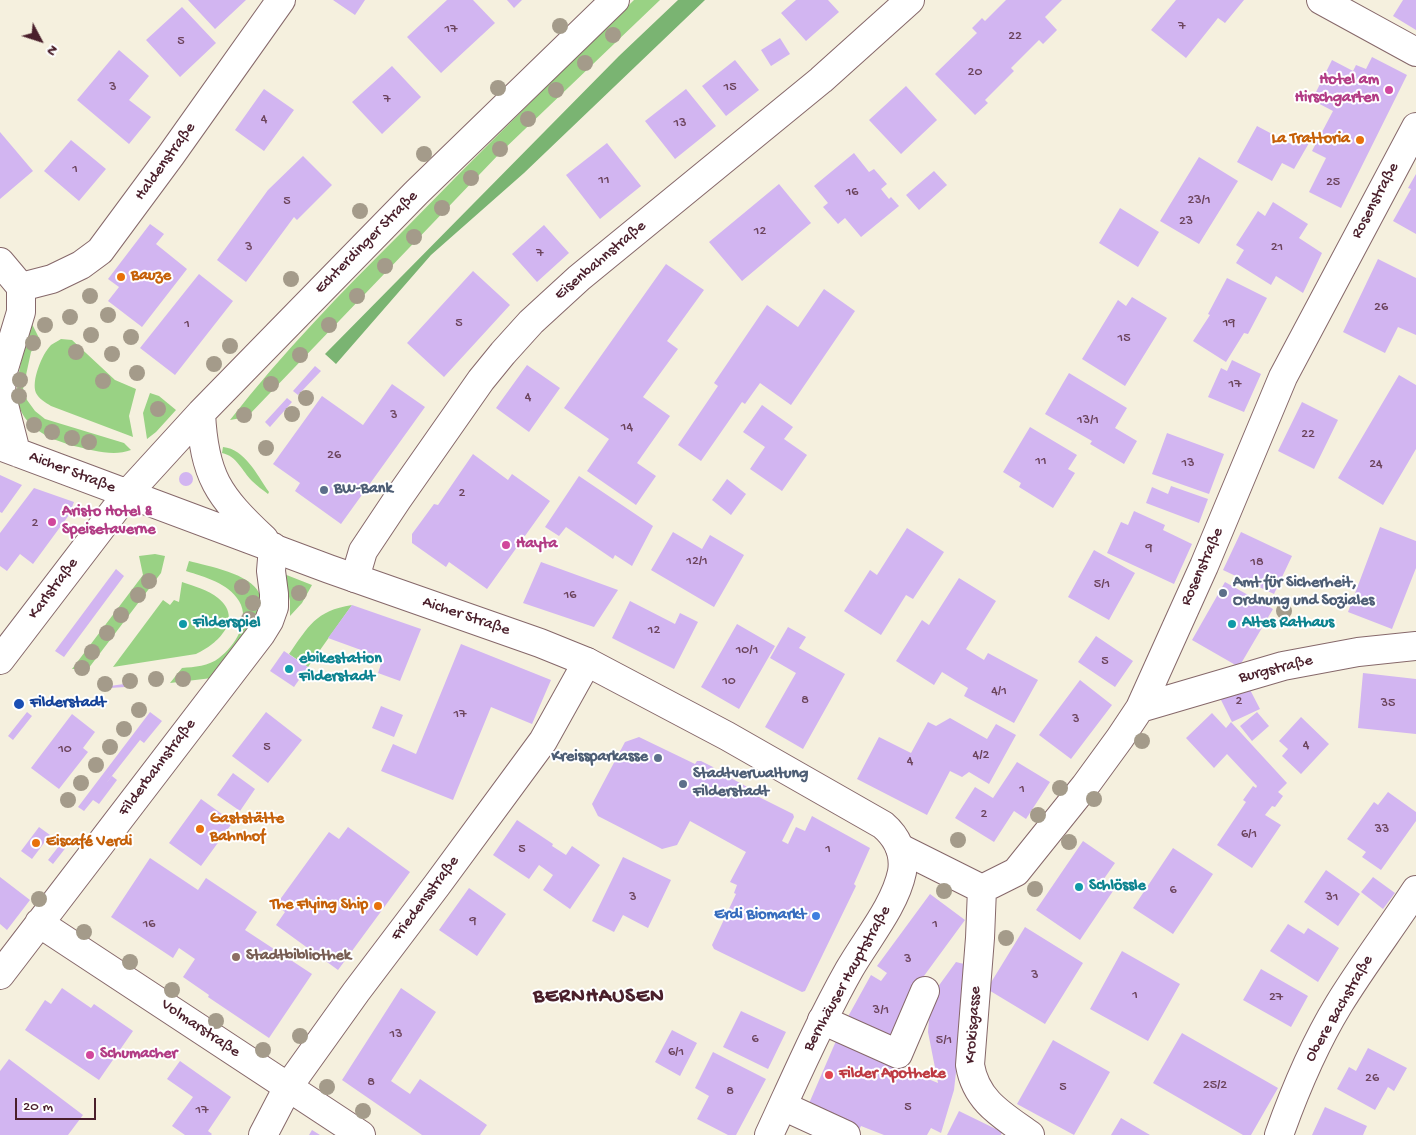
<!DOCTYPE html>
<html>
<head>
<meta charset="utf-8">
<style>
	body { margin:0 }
	#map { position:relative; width:1416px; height:1135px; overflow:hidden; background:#f5f0de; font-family:"Gochi Hand",sans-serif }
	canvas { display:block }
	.north { position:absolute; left:15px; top:15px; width:50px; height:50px; -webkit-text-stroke:4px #fff; paint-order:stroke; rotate:130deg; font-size:14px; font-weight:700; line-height:20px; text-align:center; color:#4a1f2b }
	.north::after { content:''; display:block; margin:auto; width:18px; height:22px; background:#4a1f2b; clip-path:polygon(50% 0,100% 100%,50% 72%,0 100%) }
	.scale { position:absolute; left:15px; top:1098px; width:81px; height:22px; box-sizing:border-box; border:2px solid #4a1f2b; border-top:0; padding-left:6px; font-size:15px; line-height:18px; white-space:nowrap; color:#4a1f2b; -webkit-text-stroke:4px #fff; paint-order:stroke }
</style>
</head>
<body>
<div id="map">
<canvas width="1416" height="1135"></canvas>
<div class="north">N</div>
<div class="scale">20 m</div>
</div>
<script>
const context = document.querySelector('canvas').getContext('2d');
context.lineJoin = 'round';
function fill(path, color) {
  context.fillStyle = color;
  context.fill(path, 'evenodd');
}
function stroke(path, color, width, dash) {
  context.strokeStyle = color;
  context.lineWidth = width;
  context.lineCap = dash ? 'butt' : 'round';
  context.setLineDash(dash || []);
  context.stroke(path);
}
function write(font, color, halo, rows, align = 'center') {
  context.font = font + ' "Gochi Hand",sans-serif';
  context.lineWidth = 4;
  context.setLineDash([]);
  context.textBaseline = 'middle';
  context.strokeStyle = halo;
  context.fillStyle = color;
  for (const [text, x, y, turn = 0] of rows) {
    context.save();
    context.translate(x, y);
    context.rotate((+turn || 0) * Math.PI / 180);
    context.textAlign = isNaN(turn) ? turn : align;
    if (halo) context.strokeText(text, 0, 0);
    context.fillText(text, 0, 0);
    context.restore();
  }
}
fill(new Path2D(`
	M634,0H660L501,152L247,417L230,420C282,353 341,293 401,233C478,154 556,77 634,0Z
	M32,324L40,340L31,352L23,389L27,400L35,411L45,419L124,443L131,450C113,457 92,450 74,446C0,425 13,387 32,324Z
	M61,339L72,340L115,380L136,389L129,416L133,437L51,406C45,402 39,399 36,393C31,381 42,354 51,345C54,343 58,341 61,339Z
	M150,393L159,396L176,410L156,432L147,439L143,413Z
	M223,447C245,449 257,475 269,492L268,494C263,490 257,486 252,481C242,471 237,456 222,453Z
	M155,554L165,556L161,573L88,669H72L143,575L139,556Z
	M189,561C208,566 251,574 259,593C262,601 260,608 258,616L212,678L170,683L182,668C194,667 209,666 219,658C235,646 251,621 239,601C228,583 205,577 186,571Z
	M284,574L312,585L302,603L290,616V601Z
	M182,582C193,586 209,590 218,598C244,619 218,644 196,654L113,667L163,600L170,605L174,600L179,602Z
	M352,605L308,667L289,654C309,626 315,611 352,605Z`), '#99d284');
fill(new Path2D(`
	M678,0H705L524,173L431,255L336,364L325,354L619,56Z`), '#7ab472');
fill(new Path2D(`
	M188,0H246L215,29Z
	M333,0H365L355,15Z
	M447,0H473L495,23L441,73L407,37Z
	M507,0H522L514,8Z
	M796,0H828L839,12L806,41L781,13Z
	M1006,0H1062L1045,17L1057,30L1043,44L1039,40L1011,68L1014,71L985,100L988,103L975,115L935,74L977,33L972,28L982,18L985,21Z
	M1176,0H1244L1225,23L1218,18L1186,58L1151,30Z
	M1403,0H1416V30L1393,16Z
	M182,7L216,43L180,77L146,40Z
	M780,38L790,54L771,66L761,50Z
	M119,50L149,76L129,100L151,117L129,144L77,100Z
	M1372,57L1407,75L1341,208L1309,192L1326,158L1312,151L1333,111L1312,100L1332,60L1353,71L1356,65L1366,69Z
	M735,60L759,90L726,116L702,86Z
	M392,66L421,97L382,134L352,102Z
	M906,86L937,120L901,154L869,120Z
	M264,89L294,110L264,151L235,130Z
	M686,89L716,126L675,159L645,121Z
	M1257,126L1291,144L1295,135L1309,143L1294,169L1282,163L1272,181L1237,162Z
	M0,132L33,171L0,199Z
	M71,140L106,169L79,201L44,171Z
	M607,143L641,186L600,219L566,175Z
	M854,153L869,172L874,169L887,184L881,189L889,199L891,197L899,206L861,237L845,218L838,224L823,207L828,203L814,186Z
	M303,156L332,185L297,220L294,217L246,282L217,260L268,190Z
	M1199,157L1238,181L1199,244L1160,221Z
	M934,171L947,185L919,210L906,195Z
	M1416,174V234L1393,221L1411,189L1408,188Z
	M779,184L811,223L742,281L709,242Z
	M1273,202L1308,224L1299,238L1322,253L1303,293L1276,276L1271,285L1236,263L1244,250L1236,245L1258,211L1265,216Z
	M1120,208L1159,232L1138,267L1099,243Z
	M150,224L164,234L156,244L187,269L142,327L108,301L119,287L108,279Z
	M544,225L569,253L537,282L512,254Z
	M1378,259L1416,278V335L1398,327L1385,353L1343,332Z
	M666,264L704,290L667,341L678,349L643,397L670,416L637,463L656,476L636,505L587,471L609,439L564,408Z
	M473,271L510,305L444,377L407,343Z
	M199,274L233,301L175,375L140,348Z
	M1227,278L1267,298L1248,334L1244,333L1226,362L1193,341L1210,315L1208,314Z
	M824,289L855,311L791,405L760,383L745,404L742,402L701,461L678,445L718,386L714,383L767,305L798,327Z
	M1132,297L1167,318L1125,386L1082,359L1118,300L1126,306Z
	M1232,360L1261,374L1244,412L1208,397L1221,368L1227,371Z
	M527,365L560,388L529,432L496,408Z
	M315,366L321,371L298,395L293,391Z
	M1069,373L1127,408L1115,428L1137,441L1124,464L1090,444L1092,441L1045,414Z
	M1399,375L1416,385V449L1383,505L1338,478Z
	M392,384L425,407L341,524L295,491L300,483L273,464L322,396L363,425Z
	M287,398L292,402L270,427L265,422Z
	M1302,402L1338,420L1314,469L1278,451Z
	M762,405L793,427L784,439L807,455L782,491L750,469L765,447L743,432Z
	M1030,427L1077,455L1068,469L1075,473L1053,508L1019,487L1021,483L1003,472Z
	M1167,433L1224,454L1209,494L1152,474Z
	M473,454L508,480L512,474L550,501L487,589L449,562L446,567L412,543V534L434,504L438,505Z
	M179 479a7 7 0 1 1 14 0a7 7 0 1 1-14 0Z
	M0,475L22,485L2,513L0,512Z
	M579,476L653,526L632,566L615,555L613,559L566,527L559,536L545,527Z
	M727,479L746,494L731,515L712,500Z
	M1171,486L1208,499L1199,523L1146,503L1152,487L1168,494Z
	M34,488L74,502L69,515L33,564L20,554L7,571L0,566V533Z
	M1134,511L1165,525L1163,530L1192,544L1174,584L1107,553L1121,522L1128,525Z
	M1380,527L1416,541V568L1392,629L1348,612Z
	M907,528L944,552L913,599L906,595L881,635L844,611L870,570L877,575Z
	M673,532L702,549L710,535L744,555L714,607L651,570Z
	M1241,532L1292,556L1274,594L1223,570Z
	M1094,550L1135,573L1109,620L1068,597Z
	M541,562L618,590L594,627L523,603Z
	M116,569L124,576L64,657L55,651Z
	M959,578L996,601L966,649L984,660L988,653L1038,680L1014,723L964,696L968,688L942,672L934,685L896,661L922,620L929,625Z
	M1225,582L1273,609L1239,667L1192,640Z
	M630,601L675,624L680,613L698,622L674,669L612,638Z
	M352,605L421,629L400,681L378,673L383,658L328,638Z
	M737,624L775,646L739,709L701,687Z
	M788,627L806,637L799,648L845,674L803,749L765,727L796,673L770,658Z
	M1096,636L1133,661L1115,687L1078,662Z
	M461,644L551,680L532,724L491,707L453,800L381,771L393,744L416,754Z
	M284,651L308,667L294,687L270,671Z
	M1363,673L1416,679V734L1358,728Z
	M1080,680L1112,705L1071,759L1039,735Z
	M1246,682L1260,709L1232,722L1219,696Z
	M124,684L125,687L110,688V686Z
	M381,706L403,715L394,737L372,728Z
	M27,712L32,716L13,740L8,736Z
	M150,712L162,721L144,743L140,740L104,786L112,776L117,780L99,804L93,800L84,811L78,807Z
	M266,712L302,740L268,783L232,756Z
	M1257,712L1269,726L1252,741L1240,726Z
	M1212,713L1226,728L1231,722L1287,783L1278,792L1283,796L1275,807L1272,806L1265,815L1281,825L1252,868L1217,845L1246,802L1243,800L1253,786L1256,788L1257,786L1227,754L1214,768L1186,738Z
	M72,714L95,732L83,748L88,752L59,789L31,768Z
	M1301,717L1329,744L1301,774L1282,756L1288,749L1279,741Z
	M950,718L987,739L996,724L1016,735L989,784L969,772L962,777L950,771L927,815L857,779L879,737L911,753L928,722L936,726Z
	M639,737L695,764L697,761H701L713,767L714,769L753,790L751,793L793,814L794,817L782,841L788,844L796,827L805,831L812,816L870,848L854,884L856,886L805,991L802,992L714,949L712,945L736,894L734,893L737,885L730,882L746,852L690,821L677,845L662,849L598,816L592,804L625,742Z
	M1017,762L1050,782L1026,819L1014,811L994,842L955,818L975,787L993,798Z
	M233,773L255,789L240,811L217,795Z
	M1388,792L1416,812V821L1381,870L1362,857L1366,852L1347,839L1374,802L1378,805Z
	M201,799L233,822L201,866L169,843Z
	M517,820L553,844L552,846L566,855L572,846L600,865L570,909L543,890L553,875L539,865L529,879L493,855Z
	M39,827L50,835L32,859L21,851Z
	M348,827L410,872L338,970L276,925L285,912L276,905L329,832L339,839Z
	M66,837L71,841L53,864L48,860Z
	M1083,841L1115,863L1101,883L1113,891L1080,940L1036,910Z
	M1173,848L1213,874L1173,934L1133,908Z
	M623,857L671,880L648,928L623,915L614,932L592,921Z
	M150,858L198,890L206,878L257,912L245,930L312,974L269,1038L208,997L209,995L183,977L195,959L179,948L173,958L111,917Z
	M1326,870L1360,894L1338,926L1304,902Z
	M0,877L30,900L7,930L0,924Z
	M1373,877L1395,893L1383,909L1361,892Z
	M469,888L506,914L477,956L439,930Z
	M930,894L965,920L910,995L891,1042L845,1022L871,975L881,981L887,973L877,966Z
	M1288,924L1304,934L1308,928L1339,948L1318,982L1270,951Z
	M1025,927L1083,963L1045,1024L987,989Z
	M1122,951L1180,984L1148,1041L1090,1009Z
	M956,962L968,965L954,1090L941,1133L931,1128L927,1135H884L861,1126L859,1130L807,1108L836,1041L938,1083L928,1032L930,1006L932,995Z
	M1261,969L1308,996L1291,1027L1243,1000Z
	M62,988L91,1008L94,1004L133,1031L99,1080L25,1030L45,1000L51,1004Z
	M401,988L436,1012L391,1081L410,1094L420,1079L487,1125L480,1135H422L342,1080Z
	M741,1011L786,1032L768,1069L723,1047Z
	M672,1030L697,1043L680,1076L655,1062Z
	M1182,1033L1278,1088L1251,1135H1243L1153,1083Z
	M1053,1040L1110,1072L1074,1135L1017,1104Z
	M1368,1048L1407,1068L1394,1091L1388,1087L1375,1110L1337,1089L1349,1067L1356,1071Z
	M713,1052L766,1079L736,1135H728L697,1119L709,1096L695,1088Z
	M9,1059L83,1115L68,1135H0V1071Z
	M180,1061L231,1097L208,1131L212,1134L211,1135H185L172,1126L193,1097L167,1079Z
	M1325,1107L1367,1126L1363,1135H1312Z
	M959,1111L1002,1132L1001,1135H947Z
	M1121,1118L1150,1135H1111Z
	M312,1130L320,1135H309Z`), '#d2b5f1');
const minor = new Path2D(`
	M1321,0L1416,52
	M21,287L52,279L81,265L100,251L171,155L281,0
	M355,578L363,551L397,500L481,380L503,353L531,322L579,278L821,80L910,0
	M1140,708L1283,666L1358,652L1416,646
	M900,848L982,889L1016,872L1085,786L1120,738L1140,708L1204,566L1283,377L1416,127
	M982,889L980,938L970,1065C976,1101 1002,1115 1030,1135
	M39,923L361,1135
	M0,975L261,634L269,621L274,607V594L271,571L273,547
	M822,1020L898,1054L925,991
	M783,1106L846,1135
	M263,1135L288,1087L356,992L437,885L543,741L587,662
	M1279,1135C1295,1090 1314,1045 1339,1004C1363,965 1391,928 1416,890`);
const major = new Path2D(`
	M0,262L21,287V312L2,375L1,393L16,452
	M201,413C204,476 218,496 264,539
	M0,446L329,569L540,643L587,662L727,736L883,825C897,837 905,854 902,872C895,906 866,940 849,970C819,1023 795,1079 769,1135
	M0,660L127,494L201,413L416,193L615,0`);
stroke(minor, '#86686a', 30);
stroke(major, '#86686a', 30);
stroke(minor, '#fff', 28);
stroke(major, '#fff', 28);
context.fillStyle = '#a49b8a';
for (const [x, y] of [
	[560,26],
	[613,35],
	[585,63],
	[498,88],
	[556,90],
	[528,119],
	[500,149],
	[424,154],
	[471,178],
	[442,208],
	[360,211],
	[414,237],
	[385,266],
	[291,279],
	[90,296],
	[357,296],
	[108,315],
	[70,317],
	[45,325],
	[329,325],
	[91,335],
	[131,337],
	[33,343],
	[230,346],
	[76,352],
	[112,354],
	[300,355],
	[214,364],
	[137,373],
	[20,380],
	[103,381],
	[271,384],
	[19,396],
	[306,398],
	[158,409],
	[292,414],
	[244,415],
	[34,425],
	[52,432],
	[72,438],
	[89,442],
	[266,448],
	[149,581],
	[242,587],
	[299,593],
	[138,595],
	[253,603],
	[1284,611],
	[121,615],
	[249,619],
	[107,633],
	[92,652],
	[82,668],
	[156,679],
	[183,679],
	[130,681],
	[105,684],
	[139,710],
	[124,729],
	[1142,741],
	[110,747],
	[96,765],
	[81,783],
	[1060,788],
	[1094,799],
	[68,800],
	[1038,815],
	[958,840],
	[1069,842],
	[1035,889],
	[944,891],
	[39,899],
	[84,932],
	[1006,938],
	[130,962],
	[172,990],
	[216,1021],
	[300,1036],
	[263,1050],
	[327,1087],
	[363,1111]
]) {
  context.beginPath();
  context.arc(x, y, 8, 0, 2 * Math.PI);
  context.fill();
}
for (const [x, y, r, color] of [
	[1389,90,5,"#d1479c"],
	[1360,140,5,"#e8710a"],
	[121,277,5,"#e8710a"],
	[324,490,5,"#5c6f8a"],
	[52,522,5,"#d1479c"],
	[506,545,5,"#d1479c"],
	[1223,593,5,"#5c6f8a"],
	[183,624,5,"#0f9aa8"],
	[1232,624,5,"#0f9aa8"],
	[289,669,5,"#0f9aa8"],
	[19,704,6,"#1a4fb4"],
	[658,758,5,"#5c6f8a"],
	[683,784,5,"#5c6f8a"],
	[200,829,5,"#e8710a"],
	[36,843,5,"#e8710a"],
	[1079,887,5,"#0f9aa8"],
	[378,906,5,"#e8710a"],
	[816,916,5,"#3f7fe0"],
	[236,957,5,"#8d6e63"],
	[90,1055,5,"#d1479c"],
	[829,1075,5,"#e0444e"]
]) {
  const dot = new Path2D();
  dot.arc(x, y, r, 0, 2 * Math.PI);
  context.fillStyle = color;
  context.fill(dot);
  stroke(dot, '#fff', 2);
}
write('14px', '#6c445c', null, [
	["7",1182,27],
	["17",451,30],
	["22",1015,37],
	["5",181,42],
	["20",975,73],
	["3",113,88],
	["15",730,88],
	["7",387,100],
	["4",264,120],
	["13",680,124],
	["1",75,170],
	["11",604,181],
	["25",1333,183],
	["16",852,193],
	["23/1",1199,201],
	["5",287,202],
	["23",1186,222],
	["12",760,232],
	["3",249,248],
	["21",1277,248],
	["7",540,254],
	["26",1381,308],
	["5",459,324],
	["19",1229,324],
	["1",187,325],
	["15",1124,339],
	["17",1235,385],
	["4",528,398],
	["3",394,416],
	["13/1",1088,421],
	["14",627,428],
	["22",1308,435],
	["26",334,456],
	["11",1041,462],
	["13",1188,464],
	["24",1376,465],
	["2",462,494],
	["2",35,524],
	["9",1149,549],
	["12/1",697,562],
	["18",1257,563],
	["5/1",1102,585],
	["16",570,596],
	["12",654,631],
	["10/1",747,651],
	["5",1105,662],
	["10",729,682],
	["4/1",999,692],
	["8",805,701],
	["2",1239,702],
	["35",1388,704],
	["17",460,715],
	["3",1076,720],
	["4",1306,746],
	["5",267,748],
	["10",65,750],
	["4/2",981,756],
	["4",910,762],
	["1",1022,790],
	["2",984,815],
	["33",1382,830],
	["6/1",1249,835],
	["5",522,850],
	["1",828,850],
	["6",1173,891],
	["3",633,898],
	["31",1332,898],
	["9",473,922],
	["16",149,925],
	["1",935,925],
	["3",908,960],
	["3",1035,976],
	["1",1135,996],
	["27",1276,998],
	["3/1",881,1011],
	["13",396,1035],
	["6",755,1040],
	["5/1",944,1041],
	["6/1",676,1053],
	["26",1372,1079],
	["8",371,1083],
	["25/2",1215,1086],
	["5",1063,1088],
	["8",730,1092],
	["5",908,1108],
	["17",202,1111]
]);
write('bold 16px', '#b23c85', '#fff', [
	["Hotel am",1379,81,"right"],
	["Hirschgarten",1379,99,"right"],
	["Aristo Hotel &",62,513],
	["Speisetaverne",62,531],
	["Hayta",516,545],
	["Schumacher",100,1055]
], 'left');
write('bold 16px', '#c56008', '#fff', [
	["La Trattoria",1350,140,"right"],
	["Bauze",131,277],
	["Gaststätte",210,820],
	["Bahnhof",210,838],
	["Eiscafé Verdi",46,843],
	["The Flying Ship",368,906,"right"]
], 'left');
write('16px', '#4a1f2b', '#fff', [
	["Haldenstraße",166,162,-54],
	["Rosenstraße",1376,201,-62],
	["Echterdinger Straße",367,243,-45],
	["Eisenbahnstraße",601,261,-40],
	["Aicher Straße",72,473,21],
	["Rosenstraße",1203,567,-66],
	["Karlstraße",54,589,-53],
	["Aicher Straße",466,617,19],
	["Burgstraße",1276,670,-14],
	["Filderbahnstraße",158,768,-53],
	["Friedensstraße",426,899,-53],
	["Bernhäuser Hauptstraße",848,979,-61],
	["Obere Bachstraße",1340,1009,-60],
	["Krokisgasse",974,1025,-86],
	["Volmarstraße",200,1029,34]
]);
write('bold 16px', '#4e5e75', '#fff', [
	["BW-Bank",334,490],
	["Amt für Sicherheit,",1233,584],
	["Ordnung und Soziales",1233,602],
	["Kreissparkasse",648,758,"right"],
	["Stadtverwaltung",693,775],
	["Filderstadt",693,793]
], 'left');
write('bold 16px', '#0d838f', '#fff', [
	["Filderspiel",193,624],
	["Altes Rathaus",1242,624],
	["ebikestation",299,660],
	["Filderstadt",299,678],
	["Schlössle",1089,887]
], 'left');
write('bold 16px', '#164399', '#fff', [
	["Filderstadt",30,704]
], 'left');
write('bold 16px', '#366cbe', '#fff', [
	["Erdi Biomarkt",806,916]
], 'right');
write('bold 16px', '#785e54', '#fff', [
	["Stadtbibliothek",246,957]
], 'left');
write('bold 16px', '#be3a42', '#fff', [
	["Filder Apotheke",839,1075]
], 'left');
context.letterSpacing = '1px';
write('bold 21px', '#4a1f2b', '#fff', [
	["BERNHAUSEN",599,998]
]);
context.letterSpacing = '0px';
</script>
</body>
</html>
